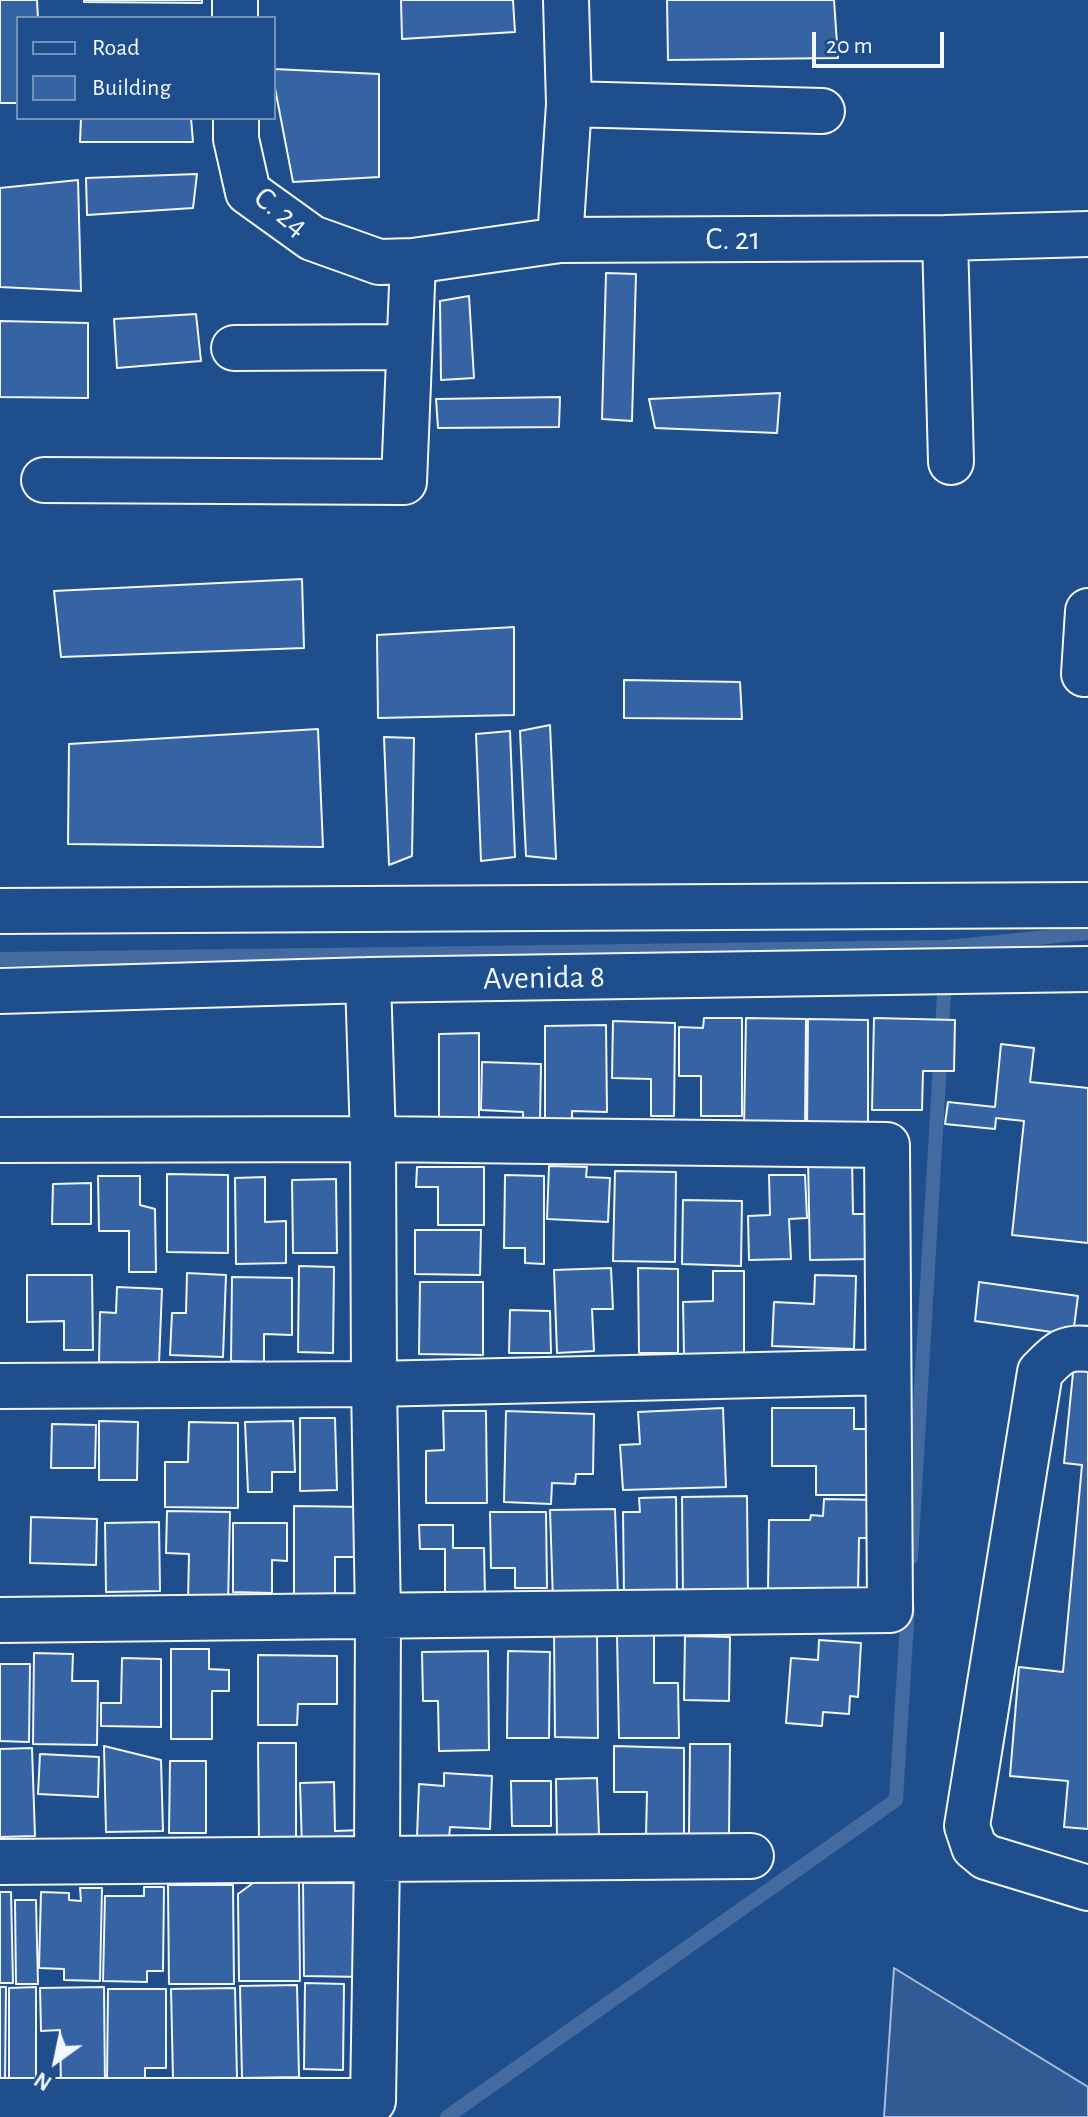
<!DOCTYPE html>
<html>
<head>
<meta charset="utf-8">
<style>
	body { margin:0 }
	#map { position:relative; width:1088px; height:2117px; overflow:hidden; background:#1f4e8c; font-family:"Alegreya Sans",sans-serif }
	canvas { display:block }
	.legend { position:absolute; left:16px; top:16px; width:260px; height:104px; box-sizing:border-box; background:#1f4e8c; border:2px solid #7391ba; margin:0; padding:10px 14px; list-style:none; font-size:24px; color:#f2f6ff }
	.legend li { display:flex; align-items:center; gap:16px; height:40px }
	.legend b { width:40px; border:2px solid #7391ba }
	.north { position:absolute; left:16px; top:2021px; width:80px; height:80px; -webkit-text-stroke:6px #1f4e8c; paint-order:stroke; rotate:213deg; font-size:22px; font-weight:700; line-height:32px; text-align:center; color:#f2f6ff }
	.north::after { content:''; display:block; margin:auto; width:28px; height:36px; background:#f2f6ff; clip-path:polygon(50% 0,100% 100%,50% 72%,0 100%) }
	.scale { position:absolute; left:812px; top:32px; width:132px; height:36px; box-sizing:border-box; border:4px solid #f2f6ff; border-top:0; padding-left:10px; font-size:24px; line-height:28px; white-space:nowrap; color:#f2f6ff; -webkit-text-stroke:6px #1f4e8c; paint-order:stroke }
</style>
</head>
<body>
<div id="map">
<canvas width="1088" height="2117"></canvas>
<ul class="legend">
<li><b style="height:10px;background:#1f4e8c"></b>Road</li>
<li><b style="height:22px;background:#3563a3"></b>Building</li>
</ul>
<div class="north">N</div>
<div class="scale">20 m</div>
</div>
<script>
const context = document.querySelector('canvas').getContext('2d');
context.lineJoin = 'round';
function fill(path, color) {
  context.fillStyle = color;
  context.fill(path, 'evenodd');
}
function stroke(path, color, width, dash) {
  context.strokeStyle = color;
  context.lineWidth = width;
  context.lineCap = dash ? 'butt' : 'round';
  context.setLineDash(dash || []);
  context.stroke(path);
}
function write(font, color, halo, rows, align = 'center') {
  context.font = font + ' "Alegreya Sans",sans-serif';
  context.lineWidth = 6;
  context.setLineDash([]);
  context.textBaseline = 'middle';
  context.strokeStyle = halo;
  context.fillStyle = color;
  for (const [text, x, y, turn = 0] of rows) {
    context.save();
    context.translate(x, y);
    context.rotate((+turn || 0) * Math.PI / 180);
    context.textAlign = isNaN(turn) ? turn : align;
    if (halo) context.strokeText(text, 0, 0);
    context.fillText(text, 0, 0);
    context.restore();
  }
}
const built = new Path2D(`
	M894,1968L1088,2087V2117H884Z`);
fill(built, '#305b95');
stroke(built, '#a8bbd7', 2);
stroke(new Path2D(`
	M0,959L946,947L1088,933
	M911,1558L944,995
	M447,2117L896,1800L908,1607`), '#446ba0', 14);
const building = new Path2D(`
	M0,0H37L38,18H18V103H0Z
	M84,0H202V3L84,2Z
	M401,0H513L515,32L402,39Z
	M667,0H834L838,58L668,60Z
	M274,69L379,74V177L293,182L274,83Z
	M81,118H191L193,142H80Z
	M197,174L193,208L87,215L86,178Z
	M78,180L81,291L0,287V188Z
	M606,273L636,274L632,421L602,419Z
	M469,296L474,378L441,380L440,301Z
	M196,314L201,361L117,368L114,319Z
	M0,321L88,323V398L0,397Z
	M780,393L777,433L655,428L649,399Z
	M560,397L559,427L438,428L436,399Z
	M302,579L304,648L61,657L54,591Z
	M514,627V715L378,718L377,635Z
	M624,680L740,682L742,719L624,718Z
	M550,725L556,859L526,856L520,731Z
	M318,729L323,847L68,844L69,744Z
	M510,731L515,857L481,861L476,734Z
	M384,737L414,738L412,856L389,865Z
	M704,1018H742V1116H701V1076H679V1027L703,1028Z
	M746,1018L806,1019L805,1129L744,1128Z
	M874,1018L955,1020L954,1071H923L922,1110H872Z
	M808,1019L868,1020V1130L807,1129Z
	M613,1021L675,1023L674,1116H651V1079L612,1078Z
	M606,1025L607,1112L572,1111V1131H545V1026Z
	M479,1033V1120H439V1034Z
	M1001,1044L1034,1048L1030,1082L1088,1088V1243L1012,1235L1024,1121L996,1118L995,1129L945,1124L948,1102L995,1107Z
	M482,1062L541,1064L540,1122L523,1121V1112L481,1110Z
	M852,1157L853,1214H870L871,1259L810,1260L808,1158Z
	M549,1166L587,1167L586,1177L610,1178L608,1222L547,1219Z
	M417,1167H484V1225H438V1187H416Z
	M615,1171L676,1172L675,1262L613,1261Z
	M167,1174L228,1175V1253L167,1252Z
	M505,1175L544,1176V1264L525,1263V1248H504Z
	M769,1175H805L807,1218L789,1219L791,1259L749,1260L748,1216L770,1215Z
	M98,1176H140V1205L155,1209L156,1272H129V1231H99Z
	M265,1177V1222L286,1221V1263L236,1264L235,1178Z
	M336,1179L337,1253H293L292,1180Z
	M91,1183V1224H52L53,1184Z
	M683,1200L742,1201L741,1266L682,1264Z
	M415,1230H481L480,1275L415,1274Z
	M299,1266L334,1267L333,1353L298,1352Z
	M611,1268L613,1309H592L594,1351L557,1353L554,1270Z
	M638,1268L678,1269V1353H639Z
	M713,1271H744V1354H684L683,1302L713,1301Z
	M187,1273L226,1275L223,1357L170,1355L172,1313H186Z
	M27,1275H92L93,1350H64V1321L27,1322Z
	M815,1275L856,1276L854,1349L772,1346L774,1302L814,1304Z
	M232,1277L292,1278V1335L264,1334V1362L231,1361Z
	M420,1282H483V1355L419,1354Z
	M979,1282L1078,1296L1073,1335L975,1321Z
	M117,1287L162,1289L159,1364L99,1362L100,1312L116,1313Z
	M510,1310L550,1311L551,1353H509Z
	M1074,1363L1088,1364V1829L1064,1827L1068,1781L1010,1776L1019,1667L1063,1672L1082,1465L1064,1463Z
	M723,1408L726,1487L623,1490L620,1445L640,1444L638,1412Z
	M772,1408H854V1429H878L879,1495H816V1466H772Z
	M443,1411H486L487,1503H426V1451L444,1450Z
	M506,1411L594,1414L593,1474H576L575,1484L552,1483L551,1504L504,1502Z
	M300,1418H335L337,1490L300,1491Z
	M99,1421L138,1422L137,1480H99Z
	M293,1421L295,1472H272V1492H248L245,1422Z
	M189,1422L238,1423V1508L165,1507V1462H188Z
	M52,1424L96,1425L95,1468H51Z
	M747,1496L748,1597H683L682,1497Z
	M676,1497L677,1596H624L623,1512H640L639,1498Z
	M824,1499L881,1500V1538H859L858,1591L768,1590L769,1520H810L811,1515L823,1516Z
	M294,1506L362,1507V1557H335V1598H294Z
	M615,1509L618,1598L553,1600L550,1510Z
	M167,1511L230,1512L228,1604L188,1602L189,1554L166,1553Z
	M490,1512H546L547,1588H515V1568H491Z
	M31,1517L97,1519L96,1565L30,1563Z
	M159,1522L160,1591L106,1592L105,1523Z
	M233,1523H287V1561L272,1560V1593L233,1592Z
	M419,1525H453V1548H484L485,1596H445V1549H420Z
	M597,1631L598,1738L555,1737L554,1632Z
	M617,1634H654V1683H678L679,1738H619Z
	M685,1636L730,1637L729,1701L684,1700Z
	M819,1640L861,1643L858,1697L850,1696L849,1714L823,1712L822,1726L786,1723L791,1658L818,1660Z
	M171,1649H209V1669L229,1670V1691H212V1739H171Z
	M488,1651L489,1750L439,1751L438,1701H423L422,1652Z
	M508,1651L550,1652L549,1738H507Z
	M34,1653L73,1654L72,1681H98L97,1745L33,1744Z
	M258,1655L337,1656V1704H298L297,1725H258Z
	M122,1658L161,1659V1727L101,1726V1703H121Z
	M0,1664H30L29,1742L0,1741Z
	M258,1743H296V1844L259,1843Z
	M690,1744H730L729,1835L689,1834Z
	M104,1746L161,1760L163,1831L106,1832Z
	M614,1746L684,1748V1837L646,1836L647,1792H614Z
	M32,1748L35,1836L0,1837V1749Z
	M40,1754L99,1757L98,1797L38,1794Z
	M170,1761H206V1833H169Z
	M444,1773L492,1776L490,1829L450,1827L449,1838L417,1837L419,1784L444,1786Z
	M597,1778L599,1835L557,1836L556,1779Z
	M511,1781H551V1826H512Z
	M334,1782L335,1831L363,1830L364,1846L302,1847L300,1783Z
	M299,1882L300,1981H239L238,1894L253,1883Z
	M303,1883H364V1977L304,1976Z
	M168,1885H233L234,1984H169Z
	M144,1887H164L163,1971H147V1982L103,1981L105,1896H144Z
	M80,1888H102L100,1981L64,1980V1969L39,1968L41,1892L69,1893V1900L81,1901Z
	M0,1892H11L13,1983H0Z
	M15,1900H36L38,1984H16Z
	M305,1983L344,1984L343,2070L304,2069Z
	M297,1985L299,2077L242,2078L240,1986Z
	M0,1987H6L5,2083H0Z
	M36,1987V2083H9V1988Z
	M104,1987L105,2088H61L60,2030L41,2031L40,1988Z
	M235,1988L237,2078L173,2079L171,1989Z
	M108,1989H166V2068H145V2079H107Z`);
fill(building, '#3563a3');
stroke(building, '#f2f6ff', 2);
const minor = new Path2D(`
	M235,0V18
	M569,104L822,111
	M236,118V139L248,192L312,238L379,262L413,261L560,240L945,238L1088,234
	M945,238L951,462
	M560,240L569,104L566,0
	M234,348L408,347
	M44,480L404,482L413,261
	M1084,674L1088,611
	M0,911L1088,905
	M0,991L368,980L1088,969
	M0,1140L373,1139L887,1145L890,1610L0,1620
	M1088,1349C1063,1346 1057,1355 1040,1372L967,1826L974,1847L986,1857L1088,1888
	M0,1386L374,1384L888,1372
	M0,1862L751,1856
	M0,2101H373L377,1860L378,1617L374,1384L373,1139L368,980`);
stroke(minor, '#f2f6ff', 48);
stroke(minor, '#1f4e8c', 44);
write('32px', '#f2f6ff', '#1f4e8c', [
	["C. 24",281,212,39],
	["C. 21",733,239],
	["Avenida 8",544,978,-1]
]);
</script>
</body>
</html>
